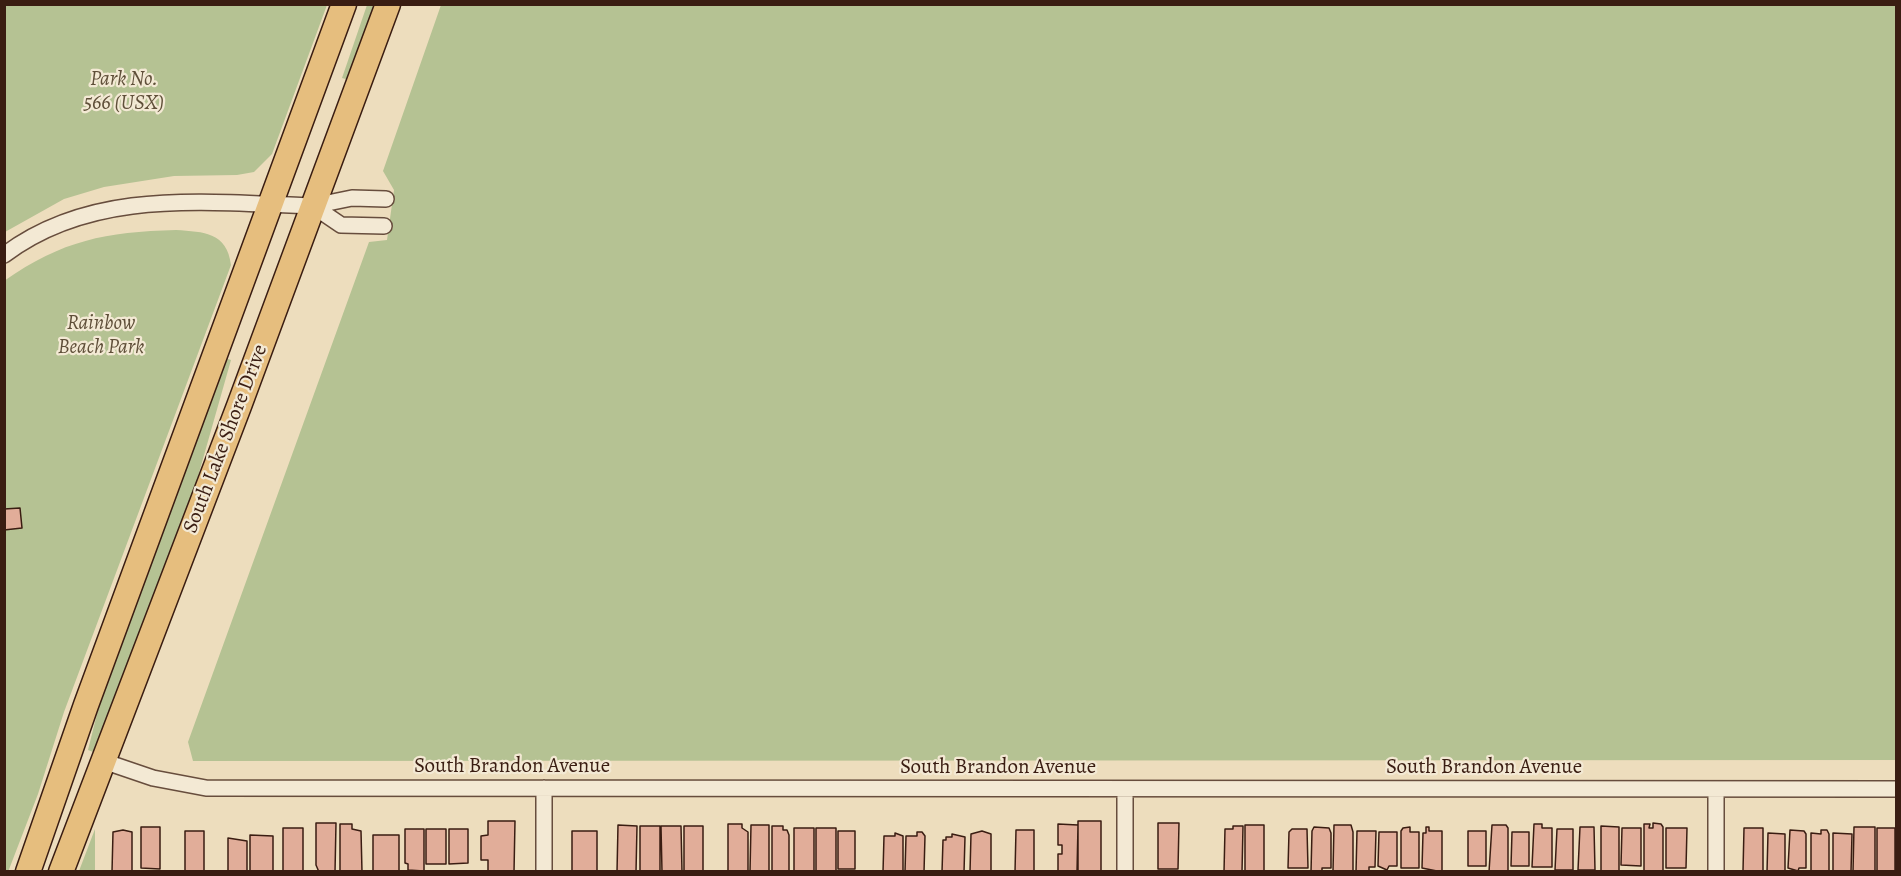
<!DOCTYPE html>
<html>
<head>
<meta charset="utf-8">
<style>
	body { margin:0 }
	#map { position:relative; width:1901px; height:876px; overflow:hidden; background:#edddbd; font-family:Alegreya,serif }
	canvas { display:block }
	.frame { position:absolute; inset:0; border:6px solid #3a1d12; pointer-events:none }
</style>
</head>
<body>
<div id="map">
<canvas width="1901" height="876"></canvas>
<div class="frame"></div>
</div>
<script>
const context = document.querySelector('canvas').getContext('2d');
context.lineJoin = 'round';
function fill(path, color) {
  context.fillStyle = color;
  context.fill(path, 'evenodd');
}
function stroke(path, color, width, dash) {
  context.strokeStyle = color;
  context.lineWidth = width;
  context.lineCap = dash ? 'butt' : 'round';
  context.setLineDash(dash || []);
  context.stroke(path);
}
function write(font, color, halo, rows, align = 'center') {
  context.font = font + ' Alegreya,serif';
  context.lineWidth = 4.5;
  context.setLineDash([]);
  context.textBaseline = 'middle';
  context.strokeStyle = halo;
  context.fillStyle = color;
  for (const [text, x, y, turn = 0] of rows) {
    context.save();
    context.translate(x, y);
    context.rotate((+turn || 0) * Math.PI / 180);
    context.textAlign = isNaN(turn) ? turn : align;
    if (halo) context.strokeText(text, 0, 0);
    context.fillText(text, 0, 0);
    context.restore();
  }
}
fill(new Path2D(`
	M4,5L5,4L327,5L272,154L254,172L237,175L174,176L104,187L64,199L5,232Z
	M367,5H377L349,80L342,78Z
	M441,5H1896V760L193,761L188,742L369,242L387,240L394,190L383,171Z
	M176,230C204,232 227,232 231,265L64,712L38,794L8,872L4,871V281C63,240 105,232 176,230Z
	M225,358L231,360L193,494L96,753L88,750L106,678Z
	M95,829V871H79Z`), '#b5c293');
const building = new Path2D(`
	M20,508L22,528L4,530V509Z
	M488,821H515L514,872H488V860H481V836L488,835Z
	M1078,821H1101V872H1078Z
	M316,823H336L335,872H319L316,865Z
	M1158,823H1179L1178,869H1158Z
	M1653,823L1661,824L1663,827V872H1644V824H1650L1649,828H1653Z
	M340,824H352V829L361,831L362,872H340Z
	M728,824H742V828L748,832V872H728Z
	M1058,824L1078,825L1077,872H1058V854H1062V845H1058Z
	M1534,824H1542V828H1552V867H1532Z
	M618,825L637,826L636,872H617Z
	M751,825H769V872H750Z
	M1245,825H1264V871H1245Z
	M1334,825H1351L1353,832V871H1333Z
	M1492,825H1506L1508,828V872H1489Z
	M640,826H660V872H640Z
	M661,826H681L682,872H662Z
	M684,826H703V872H684Z
	M772,826H783V830H787L789,835V872H772Z
	M1233,826H1243L1242,872H1224L1225,829H1233Z
	M1601,826L1619,827V872H1601Z
	M141,827H160V869L141,868Z
	M1314,827L1329,828L1331,833V868H1322V872H1311L1312,831Z
	M1410,827V832H1419V868H1401V831L1403,828Z
	M1426,827H1429V831H1442V872L1422,868L1423,833H1426Z
	M1580,827H1594L1595,870H1578Z
	M1854,827H1875V872H1853Z
	M283,828H303V872H283Z
	M794,828H814V872H794Z
	M816,828H836V872H816Z
	M1622,828H1641V866L1621,865Z
	M1666,828H1687L1686,868H1666Z
	M1744,828H1763V871H1743Z
	M1877,828H1895V871H1877Z
	M405,829H424V871L408,870V864L405,863Z
	M426,829H446V864H426Z
	M449,829H468V863L449,864Z
	M1292,829H1307L1308,868H1288L1289,832Z
	M1557,829H1573V870H1555Z
	M123,830L132,832V872H112L113,832Z
	M1016,830H1034V872H1015Z
	M1790,830L1804,831L1806,834V868H1799L1798,871L1788,868Z
	M1821,830H1827L1829,834V872H1811V833L1821,834Z
	M185,831H204V872H185Z
	M572,831H597V872H572Z
	M838,831H855V869H838Z
	M982,831L991,834V872H970L971,834Z
	M1357,831H1376L1375,867H1369V872H1356Z
	M1468,831H1486V866H1468Z
	M917,832H922L925,836L924,872H905L906,836H917Z
	M1379,832H1397V866H1389L1387,870L1378,866Z
	M1512,832H1529V866H1511Z
	M895,833L903,836V872H883L884,836H895Z
	M1768,833L1785,834V872H1767Z
	M1833,833L1852,834L1851,872H1833Z
	M952,834L965,837L964,872H942L943,840H946V837H952Z
	M250,835L273,836V872H250Z
	M373,835H399V872H373Z
	M228,838L247,841V872H228Z`);
fill(building, '#e1ad99');
stroke(building, '#3a1d12', 1.5);
const street = new Path2D(`
	M384,226L341,225L313,206L352,198L386,199
	M4,255C94,187 208,203 313,206
	M103,761L153,778L206,788L1896,789
	M544,788V872
	M1125,789V872
	M1716,789V872`);
const primary = new Path2D(`
	M28,872L86,705L344,4
	M61,872L239,406L388,4`);
stroke(street, '#674d3d', 18);
stroke(primary, '#3a1d12', 27);
stroke(street, '#f3e9d4', 15);
stroke(primary, '#e6be7e', 24);
write('italic 21px', '#5f4f39', '#f3e9d4', [
	["Park No.",124,80],
	["566 (USX)",124,104],
	["Rainbow",101,324],
	["Beach Park",101,348]
]);
write('21px', '#3a1d12', '#f3e9d4', [
	["South Lake Shore Drive",226,439,-69],
	["South Brandon Avenue",512,767],
	["South Brandon Avenue",998,768],
	["South Brandon Avenue",1484,768]
]);
</script>
</body>
</html>
